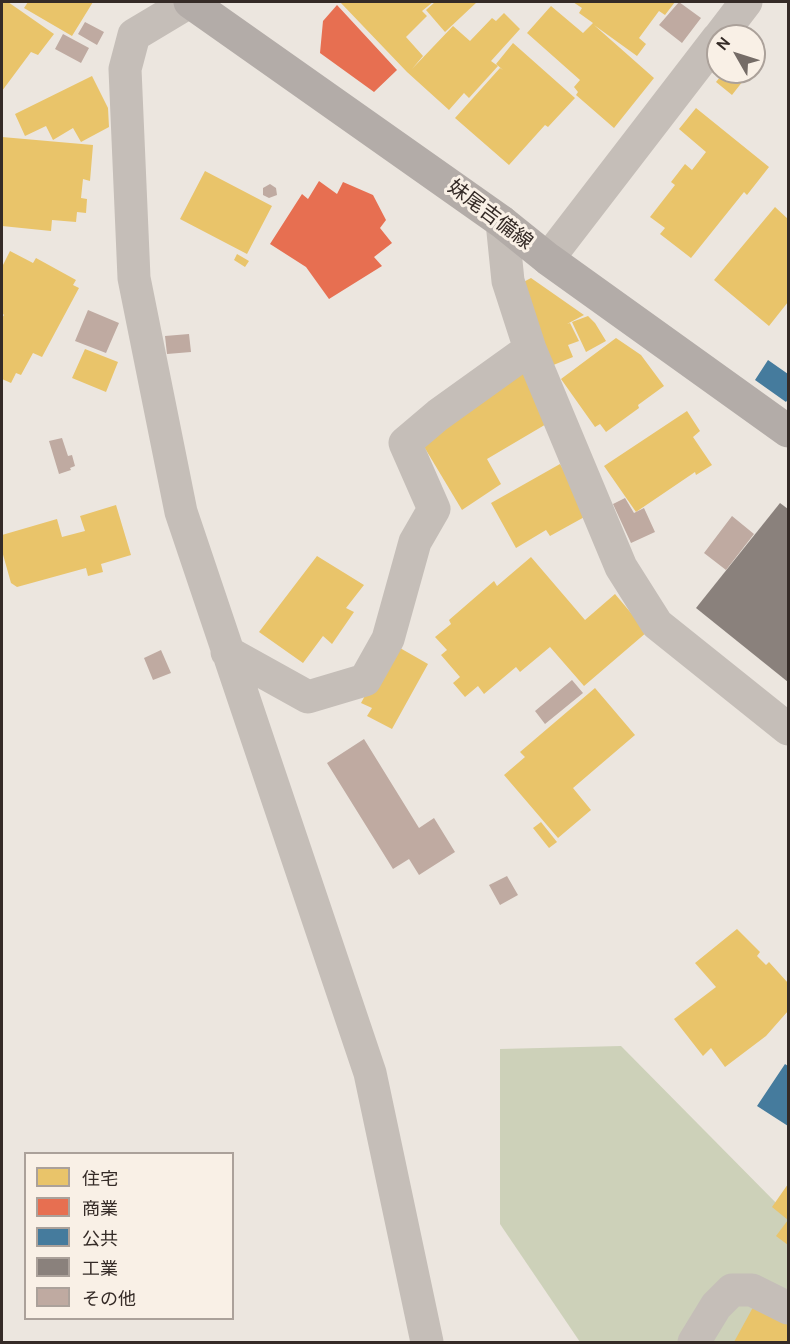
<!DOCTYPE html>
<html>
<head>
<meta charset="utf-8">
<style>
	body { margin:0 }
	#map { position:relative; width:790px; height:1344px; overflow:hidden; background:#ece6df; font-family:Cabin,"Noto Sans JP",sans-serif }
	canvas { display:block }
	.frame { position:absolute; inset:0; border:3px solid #352b27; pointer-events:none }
	.legend { position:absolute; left:24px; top:1152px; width:210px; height:168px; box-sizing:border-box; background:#f9f0e6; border:2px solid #aba19a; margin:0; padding:8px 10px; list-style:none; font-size:18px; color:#352b27 }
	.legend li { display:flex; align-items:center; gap:12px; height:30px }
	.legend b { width:30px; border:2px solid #aba19a }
	.north { position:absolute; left:706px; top:24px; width:60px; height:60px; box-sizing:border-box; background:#f9f0e6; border:2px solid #aba19a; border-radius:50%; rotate:309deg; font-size:16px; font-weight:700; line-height:24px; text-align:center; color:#352b27 }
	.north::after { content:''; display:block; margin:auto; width:21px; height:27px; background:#756c67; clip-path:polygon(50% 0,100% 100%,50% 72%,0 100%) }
</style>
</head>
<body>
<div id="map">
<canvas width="790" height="1344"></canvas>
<div class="frame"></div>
<ul class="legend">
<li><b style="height:16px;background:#e9c46a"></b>住宅</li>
<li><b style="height:16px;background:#e76f51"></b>商業</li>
<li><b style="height:16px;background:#457b9d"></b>公共</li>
<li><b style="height:16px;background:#8a817c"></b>工業</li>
<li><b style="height:16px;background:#bfaaa1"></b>その他</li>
</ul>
<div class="north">N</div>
</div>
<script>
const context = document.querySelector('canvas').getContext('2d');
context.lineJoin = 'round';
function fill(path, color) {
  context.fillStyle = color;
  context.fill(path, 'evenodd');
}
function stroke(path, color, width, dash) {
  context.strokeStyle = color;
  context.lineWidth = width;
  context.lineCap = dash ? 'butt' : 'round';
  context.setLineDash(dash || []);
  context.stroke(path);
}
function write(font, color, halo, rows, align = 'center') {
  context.font = font + ' Cabin,"Noto Sans JP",sans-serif';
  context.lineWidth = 6;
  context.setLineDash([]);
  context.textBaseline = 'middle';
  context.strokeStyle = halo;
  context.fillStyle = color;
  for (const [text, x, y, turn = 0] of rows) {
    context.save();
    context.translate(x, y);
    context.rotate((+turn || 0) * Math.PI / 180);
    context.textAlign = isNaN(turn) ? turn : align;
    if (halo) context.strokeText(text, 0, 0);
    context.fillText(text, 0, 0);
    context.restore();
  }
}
fill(new Path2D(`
	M621,1046L788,1215V1342H580L500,1224V1049Z`), '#cdd1b9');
fill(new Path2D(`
	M2,2H8L54,34L38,55L31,52L2,91Z
	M28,2H93L72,36L24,8Z
	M340,2H433L422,11L427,16L406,37L423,56L412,69L453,26L470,41L492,18L496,21L504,13L520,29L491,61L498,66L469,98L464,93L449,110L407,72Z
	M435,2H477L445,32L426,10Z
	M573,2H675L665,15L659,11L639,38L646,44L637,56L594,25L654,78L614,128L576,95L578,92L574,87L580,80L527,33L551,6L583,33L593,23L579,13L582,8Z
	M513,43L575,98L548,127L545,125L509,165L455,118L500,68L503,70L496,64Z
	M724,72H750L732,95L716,82Z
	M92,76L108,108L109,127L81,142L73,128L53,140L46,126L25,136L15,114Z
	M696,108L769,167L747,195L744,192L691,258L660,234L665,228L650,217L675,185L671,182L685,164L692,170L706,152L679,129Z
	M2,137L93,145L90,181L83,179L81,198L87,199L86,213L77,212L76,222L52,220L51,231L2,226Z
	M205,171L272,206L247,254L180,219Z
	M775,207L788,219V302L769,326L714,280Z
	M10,251L33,263L36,258L76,280L73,285L79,288L42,357L33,353L21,375L16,373L11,383L2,379V318L4,315L2,313V267Z
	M237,254L249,261L245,267L234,260Z
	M531,278L584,315L567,324L570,323L579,341L568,345L573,357L551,366L516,286Z
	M588,316L595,323L606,341L586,352L572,322Z
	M616,338L641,355L664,386L638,405L639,408L606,432L600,424L595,427L561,379Z
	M85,349L118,362L106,392L72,378Z
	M523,370L548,423L487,459L501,484L462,510L420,440Z
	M687,411L700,431L693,437L712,465L696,475L695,472L636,512L604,466Z
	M560,464L588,515L550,536L546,530L516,548L491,503Z
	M116,505L131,555L101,564L103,572L88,576L86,568L17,587L11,583L2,551V535L57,519L62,537L85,531L80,516Z
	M317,556L364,585L346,608L354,612L332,644L323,636L303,663L259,632Z
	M531,557L585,620L615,594L647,632L584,686L550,647L520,672L516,667L484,694L478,686L465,697L453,683L460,677L441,655L447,650L435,637L451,624L449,620L494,581L497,586Z
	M393,644L428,664L392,729L367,716L372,708L361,703Z
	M595,688L635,735L573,788L591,810L558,838L504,775L525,757L520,752Z
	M541,822L557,842L549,848L533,828Z
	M737,929L760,952L757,956L766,965L769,962L788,983V1011L766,1036L725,1067L711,1048L703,1056L674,1019L716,987L695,963Z
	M788,1184V1245L776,1236L788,1220L772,1207Z
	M757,1300L788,1318V1342H734Z`), '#e9c46a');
fill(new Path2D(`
	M337,5L397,70L374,92L320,53L323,21Z
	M319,181L337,194L343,182L373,195L386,220L380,228L392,243L374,257L382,266L329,299L306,267L270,244L302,194L308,199Z`), '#e76f51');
fill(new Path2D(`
	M768,360L788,374V399L786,402L755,380Z
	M785,1064L788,1066V1126L757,1106Z`), '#457b9d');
fill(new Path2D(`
	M780,503L788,509V682L696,608Z`), '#8a817c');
fill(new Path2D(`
	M679,2L701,18L682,43L659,25Z
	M85,22L104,32L97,45L78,34Z
	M63,34L89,48L81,63L55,49Z
	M270,184L276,188L277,195L269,198L263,195V188Z
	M88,310L119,323L106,353L75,341Z
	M189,334L191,352L167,354L165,336Z
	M62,438L68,456L72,455L75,466L70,468L71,470L59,474L49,441Z
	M625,498L634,513L644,508L655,532L631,543L613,504Z
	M732,516L754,534L726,570L704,553Z
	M161,650L171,673L153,680L144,658Z
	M572,680L583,693L545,724L535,711Z
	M364,739L419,828L434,818L455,852L419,875L409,859L393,869L327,763Z
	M507,876L518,895L500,905L489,885Z`), '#bfaaa1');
stroke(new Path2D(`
	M189,2L134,35L125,69L134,278L181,512L370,1073L427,1342
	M720,36L746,2
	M502,222L508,281L530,349L621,567L657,624L788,729
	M548,259L718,38
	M227,652L308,697L365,680L388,639L415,542L434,509L405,443L438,415L530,349
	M694,1342L716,1306L732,1290H752L788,1308`), '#c5beb8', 33);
stroke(new Path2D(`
	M190,2L502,222L548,259L788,431`), '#b3aca8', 33);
write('20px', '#352b27', '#f9f0e6', [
	["妹尾吉備線",490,215,37]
]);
</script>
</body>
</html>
